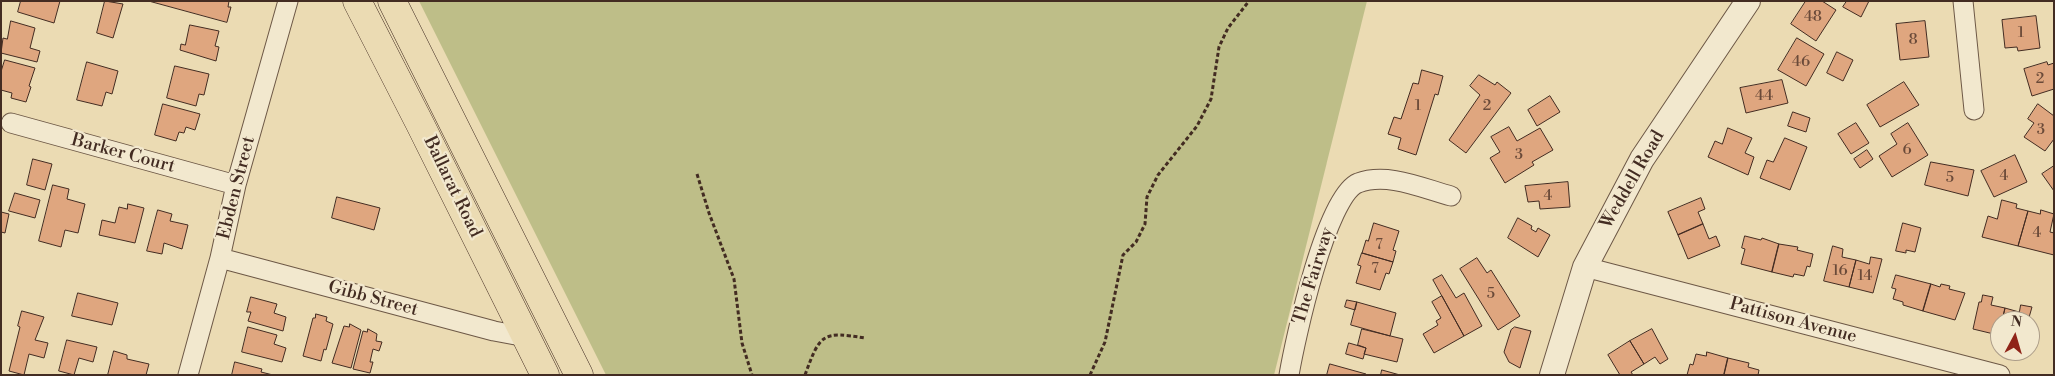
<!DOCTYPE html>
<html>
<head>
<meta charset="utf-8">
<style>
	body { margin:0 }
	#map { position:relative; width:2055px; height:376px; overflow:hidden; background:#ebdbb3; font-family:"Libre Bodoni",serif }
	canvas { display:block }
	.frame { position:absolute; inset:0; border:2px solid #432c22; pointer-events:none }
	.north { position:absolute; left:1990px; top:311px; width:50px; height:50px; box-sizing:border-box; background:#f2e8ce; border:1px solid #ac9d89; border-radius:50%; rotate:6deg; font-size:14px; font-weight:700; line-height:20px; text-align:center; color:#432c22 }
	.north::after { content:''; display:block; margin:auto; width:18px; height:22px; background:#8f2418; clip-path:polygon(50% 0,100% 100%,50% 72%,0 100%) }
</style>
</head>
<body>
<div id="map">
<canvas width="2055" height="376"></canvas>
<div class="frame"></div>
<div class="north">N</div>
</div>
<script>
const context = document.querySelector('canvas').getContext('2d');
context.lineJoin = 'round';
function fill(path, color) {
  context.fillStyle = color;
  context.fill(path, 'evenodd');
}
function stroke(path, color, width, dash) {
  context.strokeStyle = color;
  context.lineWidth = width;
  context.lineCap = dash ? 'butt' : 'round';
  context.setLineDash(dash || []);
  context.stroke(path);
}
function write(font, color, halo, rows, align = 'center') {
  context.font = font + ' "Libre Bodoni",serif';
  context.lineWidth = 4.5;
  context.setLineDash([]);
  context.textBaseline = 'middle';
  context.strokeStyle = halo;
  context.fillStyle = color;
  for (const [text, x, y, turn = 0] of rows) {
    context.save();
    context.translate(x, y);
    context.rotate((+turn || 0) * Math.PI / 180);
    context.textAlign = isNaN(turn) ? turn : align;
    if (halo) context.strokeText(text, 0, 0);
    context.fillText(text, 0, 0);
    context.restore();
  }
}
fill(new Path2D(`
	M419,1H1367L1274,375H606Z`), '#bebe88');
const building = new Path2D(`
	M21,1H60L54,23L18,12Z
	M105,1L123,4L113,38L97,33Z
	M149,1H229L228,7H231L227,22Z
	M1806,1H1822L1836,10L1816,41L1791,24Z
	M1847,1H1869L1861,17L1843,7Z
	M2036,16L2040,48L2018,51L2017,47L2005,48L2002,20Z
	M11,21L35,28L30,48L40,51L37,62L1,53L3,38L7,39Z
	M1925,21L1929,57L1900,60L1896,24Z
	M190,25L219,31L215,46L219,47L216,61L180,50L181,44L185,45Z
	M1797,38L1824,54L1806,86L1778,70Z
	M1837,52L1853,60L1843,81L1827,73Z
	M5,60L35,68L29,86L31,87L26,102L11,98L12,93L1,90V72Z
	M87,62L118,71L112,94L106,92L102,106L77,100Z
	M2047,62L2048,65L2054,63V89L2032,96L2024,69Z
	M175,66L209,74L204,95L199,94L196,106L167,98Z
	M1422,70L1443,76L1438,95L1435,94L1416,155L1398,149L1401,138L1388,134L1394,117L1401,119L1413,83L1418,84Z
	M1479,75L1495,85L1497,82L1511,93L1466,153L1449,140L1480,95L1470,86Z
	M1782,80L1788,103L1746,113L1740,88Z
	M1904,82L1919,105L1880,127L1867,105Z
	M1550,96L1560,112L1537,126L1528,110Z
	M163,104L200,114L195,130L186,127L184,133L179,132L176,141L155,135Z
	M2038,104L2054,116V139L2045,151L2024,137L2034,123L2028,119Z
	M1793,112L1810,118L1806,132L1788,126Z
	M1856,123L1869,143L1851,154L1838,134Z
	M1908,123L1928,155L1892,177L1879,156L1897,144L1891,134Z
	M1509,127L1517,141L1540,128L1553,150L1532,162L1534,165L1505,183L1490,158L1500,152L1491,137Z
	M1728,128L1752,138L1745,153L1754,157L1748,175L1708,157L1715,141L1722,144Z
	M1785,138L1807,147L1790,190L1760,178L1767,160L1773,162Z
	M1867,150L1873,159L1860,168L1854,159Z
	M2015,155L2027,182L1994,197L1981,171Z
	M33,159L52,164L45,190L27,185Z
	M1931,162L1974,170L1968,196L1925,185Z
	M2054,166V191L2042,174Z
	M1568,182L1570,207L1540,209L1539,201L1528,202L1525,186Z
	M53,185L69,189L67,199L85,204L78,233L65,230L61,247L39,241Z
	M15,193L40,200L35,218L9,211Z
	M337,197L380,208L374,230L332,218Z
	M1701,198L1705,209L1698,212L1703,224L1678,235L1668,212Z
	M2002,200L2017,204L2016,208L2028,211L2018,246L1982,237L1988,216L1997,219Z
	M128,204L144,208L135,243L99,235L102,220L115,223L119,207L127,209Z
	M158,210L172,214L170,221L188,225L182,249L164,243L162,254L147,251Z
	M2041,210L2054,214L2050,232L2054,233V255L2018,246L2028,211L2040,214Z
	M1,212L9,214L5,233L1,232Z
	M1518,218L1532,226L1531,229L1536,232L1538,228L1550,235L1538,257L1508,238Z
	M1374,223L1399,231L1393,250L1396,251L1393,262L1362,253L1366,240L1368,241Z
	M1903,223L1921,228L1915,252L1906,250V253L1896,251Z
	M1703,224L1709,239L1716,236L1720,246L1688,259L1678,235Z
	M1745,236L1761,240L1762,238L1779,244L1772,272L1741,264L1745,249L1742,248Z
	M1779,244L1798,247L1797,250L1813,254L1810,267L1807,266L1804,276L1794,274L1793,277L1772,272Z
	M1833,246L1843,249L1842,257L1856,260L1849,287L1824,281Z
	M1362,253L1393,262L1389,274L1386,273L1380,290L1356,283L1361,266L1358,265Z
	M1871,257L1882,259L1873,293L1849,287L1856,260L1869,264Z
	M1477,258L1487,273L1491,270L1520,316L1498,330L1460,269Z
	M1442,275L1456,298L1464,293L1482,326L1464,336L1433,280Z
	M1896,275L1931,284L1923,311L1903,305V302L1893,299L1896,289L1892,288Z
	M1931,284L1940,287L1941,284L1950,286L1949,289L1965,293L1955,320L1923,311Z
	M78,293L118,303L112,325L72,316Z
	M1983,295L1993,297L1991,305L2005,308L2002,321H2000L1998,335L1973,329L1979,302H1981Z
	M1442,296L1464,336L1434,353L1423,334L1438,325L1436,321L1441,318L1432,302Z
	M251,297L277,304L274,313L286,317L283,331L248,321L251,312H247Z
	M1347,300L1357,302L1355,310L1345,307Z
	M1357,302L1396,313L1390,336L1351,325Z
	M2021,305L2032,307L2028,321H2002L2005,308L2019,312Z
	M22,311L44,317L35,340L48,343L44,358L29,354L24,375L9,371L20,327L18,326Z
	M316,314L327,317L326,321L333,324L326,350L324,349L321,361L303,356L313,318H315Z
	M350,324L361,330L351,368L332,363L344,326L349,327Z
	M248,327L277,335L274,344L286,348L282,362L242,352Z
	M1515,327L1531,331L1520,368L1509,362L1504,352L1511,330Z
	M368,329L377,334L376,341L382,342L379,351L373,349L370,362H373L370,373L353,369L363,331L367,332Z
	M1362,329L1403,339L1397,362L1364,354L1366,348L1358,345Z
	M1652,329L1668,359L1660,364L1655,357L1644,364L1630,341Z
	M67,340L97,347L93,362L79,358L74,375L59,371Z
	M1630,341L1644,364L1631,372L1633,375H1620L1608,355Z
	M1349,343L1366,348L1363,359L1346,354Z
	M114,351L127,355V359L149,364L146,375H108Z
	M1707,352L1728,358L1724,375H1687L1690,364L1693,365L1696,354L1706,356Z
	M1728,358L1749,363L1748,367L1759,370L1758,375H1724Z
	M235,362L262,369L261,372L273,375H232Z
	M1330,364L1366,374V375H1327Z
	M1382,370L1400,375H1381Z`);
fill(building, '#dfa67f');
stroke(building, '#432c22', 1);
const minor = new Path2D(`
	M1963,1L1974,110
	M11,123L236,185
	M220,258L494,331L526,337
	M1585,267L2000,375
	M188,375L220,258L236,185L288,1
	M1289,375C1295,340 1326,196 1358,183C1387,172 1422,188 1451,196`);
const tertiary = new Path2D(`
	M1552,375L1585,267L1642,159L1748,1`);
const trunk = new Path2D(`
	M357,1L420,124L545,375
	M392,1L579,375`);
stroke(minor, '#6d5846', 21);
stroke(tertiary, '#6d5846', 26);
stroke(trunk, '#432c22', 29);
stroke(new Path2D(`
	M697,174L709,213L734,279L742,343L752,375
	M805,375C820,334 822,331 865,338
	M1090,375L1105,342L1123,255L1136,242L1145,224L1147,197L1158,175L1197,126L1211,99L1219,47L1228,28L1249,1`), '#432c22', 3, [4, 2.5]);
stroke(minor, '#f2e8ce', 19);
stroke(tertiary, '#f2e8ce', 24);
stroke(trunk, '#ebdbb3', 28);
write('15px', '#6a4a39', null, [
	["48",1813,17],
	["1",2021,33],
	["8",1913,40],
	["46",1801,62],
	["2",2040,79],
	["44",1764,96],
	["1",1418,106],
	["2",1487,106],
	["3",2041,130],
	["6",1907,150],
	["3",1519,155],
	["4",2004,176],
	["5",1950,178],
	["4",1548,196],
	["4",2037,233],
	["7",1379,245],
	["7",1375,269],
	["16",1840,271],
	["14",1865,276],
	["5",1491,294]
]);
write('18px', '#432c22', '#f2e8ce', [
	["Barker Court",123,154,15],
	["Weddell Road",1633,180,-60],
	["Ballarat Road",452,187,64],
	["Ebden Street",237,188,-76],
	["The Fairway",1314,276,-73],
	["Gibb Street",373,299,15],
	["Pattison Avenue",1793,321,15]
]);
</script>
</body>
</html>
